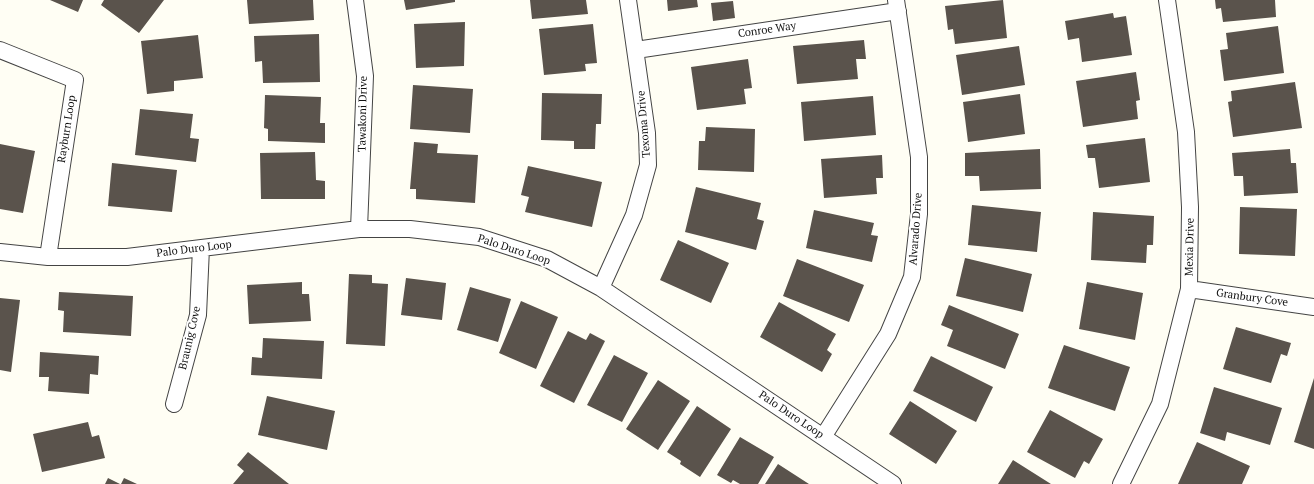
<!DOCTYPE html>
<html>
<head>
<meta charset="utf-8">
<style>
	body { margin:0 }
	canvas { display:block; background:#fffef4 }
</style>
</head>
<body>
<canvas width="1314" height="484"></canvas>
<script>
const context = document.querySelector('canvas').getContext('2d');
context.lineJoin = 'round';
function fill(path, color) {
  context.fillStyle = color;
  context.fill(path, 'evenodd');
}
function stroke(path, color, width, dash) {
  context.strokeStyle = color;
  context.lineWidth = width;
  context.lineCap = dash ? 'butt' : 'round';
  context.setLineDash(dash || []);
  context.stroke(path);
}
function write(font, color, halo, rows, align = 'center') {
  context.font = font + ' "PT Serif",serif';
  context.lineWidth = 4;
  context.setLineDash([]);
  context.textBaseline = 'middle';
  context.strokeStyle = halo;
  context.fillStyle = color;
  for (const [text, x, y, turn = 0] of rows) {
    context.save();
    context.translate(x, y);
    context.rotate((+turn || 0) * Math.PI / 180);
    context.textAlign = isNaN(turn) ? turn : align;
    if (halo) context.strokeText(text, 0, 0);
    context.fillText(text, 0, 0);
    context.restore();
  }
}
fill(new Path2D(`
	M50,0H83L78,12Z
	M104,0H164L139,33L101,5Z
	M247,0H313L314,20L249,24Z
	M404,0H455V2L406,10Z
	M530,0H586L588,14L532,19Z
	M667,0H697L698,7L668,11Z
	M1003,0L1007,38L955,44L953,29L948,30L945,6Z
	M1215,0H1275L1276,17L1223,22L1221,8L1216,9Z
	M733,1L735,18L713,21L711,3Z
	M1113,13L1114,18L1126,16L1132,55L1082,62L1079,38L1068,40L1065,21Z
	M465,22L464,66L416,68L414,24Z
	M593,24L597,63L585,64L586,71L544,75L539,29Z
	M1278,26L1284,73L1224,81L1220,50L1228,49L1226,33Z
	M319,34L320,82L263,83L262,61L255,62L254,36Z
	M198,35L203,78L174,81V91L147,94L141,41Z
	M864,40L866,59H856L858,79L797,84L793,46Z
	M1019,46L1025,85L962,95L956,55Z
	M748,59L752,88L744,89L746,104L697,110L691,67Z
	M1136,72L1140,100L1136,101L1138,119L1083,127L1076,81Z
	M1295,82L1302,128L1233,137L1228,102L1232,101L1231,91Z
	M413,85L473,89L470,133L410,129Z
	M542,93L602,94L601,124H596L595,149H574V141L541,140Z
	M1020,94L1025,134L968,142L963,102Z
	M265,95L321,97L320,123H325V143L268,141V129L264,128Z
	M873,96L876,135L804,141L801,102Z
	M140,109L193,114L190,138L199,139L196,162L135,155Z
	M706,127L755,129L754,172L698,170L699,141H705Z
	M1145,138L1150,182L1099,188L1095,158H1088L1086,145Z
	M414,142L438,144L437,153L478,155L475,203L416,199V189H410Z
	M0,144L35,151L23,213L0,209Z
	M1040,149L1041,189L980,191L979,176H965V153Z
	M1290,149L1291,163H1296L1298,193L1244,196L1243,176H1234L1232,153Z
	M315,152L316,180L325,181V199H261L260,153Z
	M882,155L883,178H876L877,194L824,198L821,159Z
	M112,163L177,170L172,212L108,206Z
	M528,166L602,182L592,227L525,212L529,197L521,195Z
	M696,187L761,203L757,219L764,221L756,250L685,232Z
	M972,205L1041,212L1037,252L968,245Z
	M1240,207L1297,209L1295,256L1239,254Z
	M814,210L874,223L871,235L878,236L872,262L806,248Z
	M1093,212L1154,216L1153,245H1147L1146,263L1091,260Z
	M678,240L729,263L711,303L660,280Z
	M965,258L1032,274L1023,312L956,296Z
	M797,259L864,285L849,322L783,296Z
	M349,274L372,275V283L388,284L385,346L346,344Z
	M406,278L446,283L442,320L401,315Z
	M302,282V294H309L311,321L249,324L247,285Z
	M1087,282L1143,293L1135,340L1079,329Z
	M470,287L511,299L498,342L457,330Z
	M59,292L133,296L131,336L63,332L64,311L58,310Z
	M0,298L20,300L11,372L0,370Z
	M521,301L558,317L536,369L499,353Z
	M779,302L836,334L827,350L832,354L822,372L760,337Z
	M949,305L1019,334L1005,369L947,346L953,330L941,325Z
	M1236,327L1291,343L1287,356L1281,354L1271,383L1223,369Z
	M568,331L586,340L590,333L605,341L574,403L540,386Z
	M263,338L324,341L322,379L251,375L252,357L262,358Z
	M1064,345L1130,367L1115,411L1048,388Z
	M40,352L99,356L98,375L90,374L89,394L48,391L49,377H39Z
	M614,355L648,373L622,422L587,405Z
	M931,356L993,387L976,422L913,391Z
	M1314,378V449L1294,442Z
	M658,380L690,401L658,450L626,429Z
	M1214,387L1282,408L1270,445L1227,432L1225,441L1200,433Z
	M267,396L335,411L327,450L258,435Z
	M910,401L957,431L936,464L889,434Z
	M697,406L731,429L700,477L680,464L681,461L667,452Z
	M1050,410L1103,439L1089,464L1084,461L1075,478L1027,452Z
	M88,422L92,437L99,435L105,458L42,472L33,434Z
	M740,437L774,457L758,484H740L733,480L731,483L717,475Z
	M1197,442L1250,466L1242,484H1178Z
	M248,452L289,484H233L244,471L237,465Z
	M1013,460L1051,484H998Z
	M778,464L809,484H765Z
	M108,478L120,484H105Z
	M124,478L137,484H121Z`), '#5a534c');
const street = new Path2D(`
	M355,0L365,76L359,229
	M0,50L75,80L48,257
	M636,50L898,11
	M0,252L48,257H127L359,229H410L479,237L547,259L601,288L893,484
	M601,288L634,215L648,165L647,133L628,0
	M1189,289L1314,307
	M174,404L198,315L201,248
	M823,437L888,334L912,277L919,214V157L896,0
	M1121,484L1160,404L1189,289L1190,207L1186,132L1167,0`);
stroke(street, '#444', 18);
stroke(street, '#fff', 16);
write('11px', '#111', '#fff', [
	["Conroe Way",767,30,-8],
	["Tawakoni Drive",363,114,-89],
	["Texoma Drive",644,124,-95],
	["Rayburn Loop",67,129,-81],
	["Alvarado Drive",916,229,-86],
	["Mexia Drive",1190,247,-89],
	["Palo Duro Loop",194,249,-7],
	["Palo Duro Loop",514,250,18],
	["Granbury Cove",1252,298,8],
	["Braunig Cove",190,338,-77],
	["Palo Duro Loop",791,415,34]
]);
</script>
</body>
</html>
